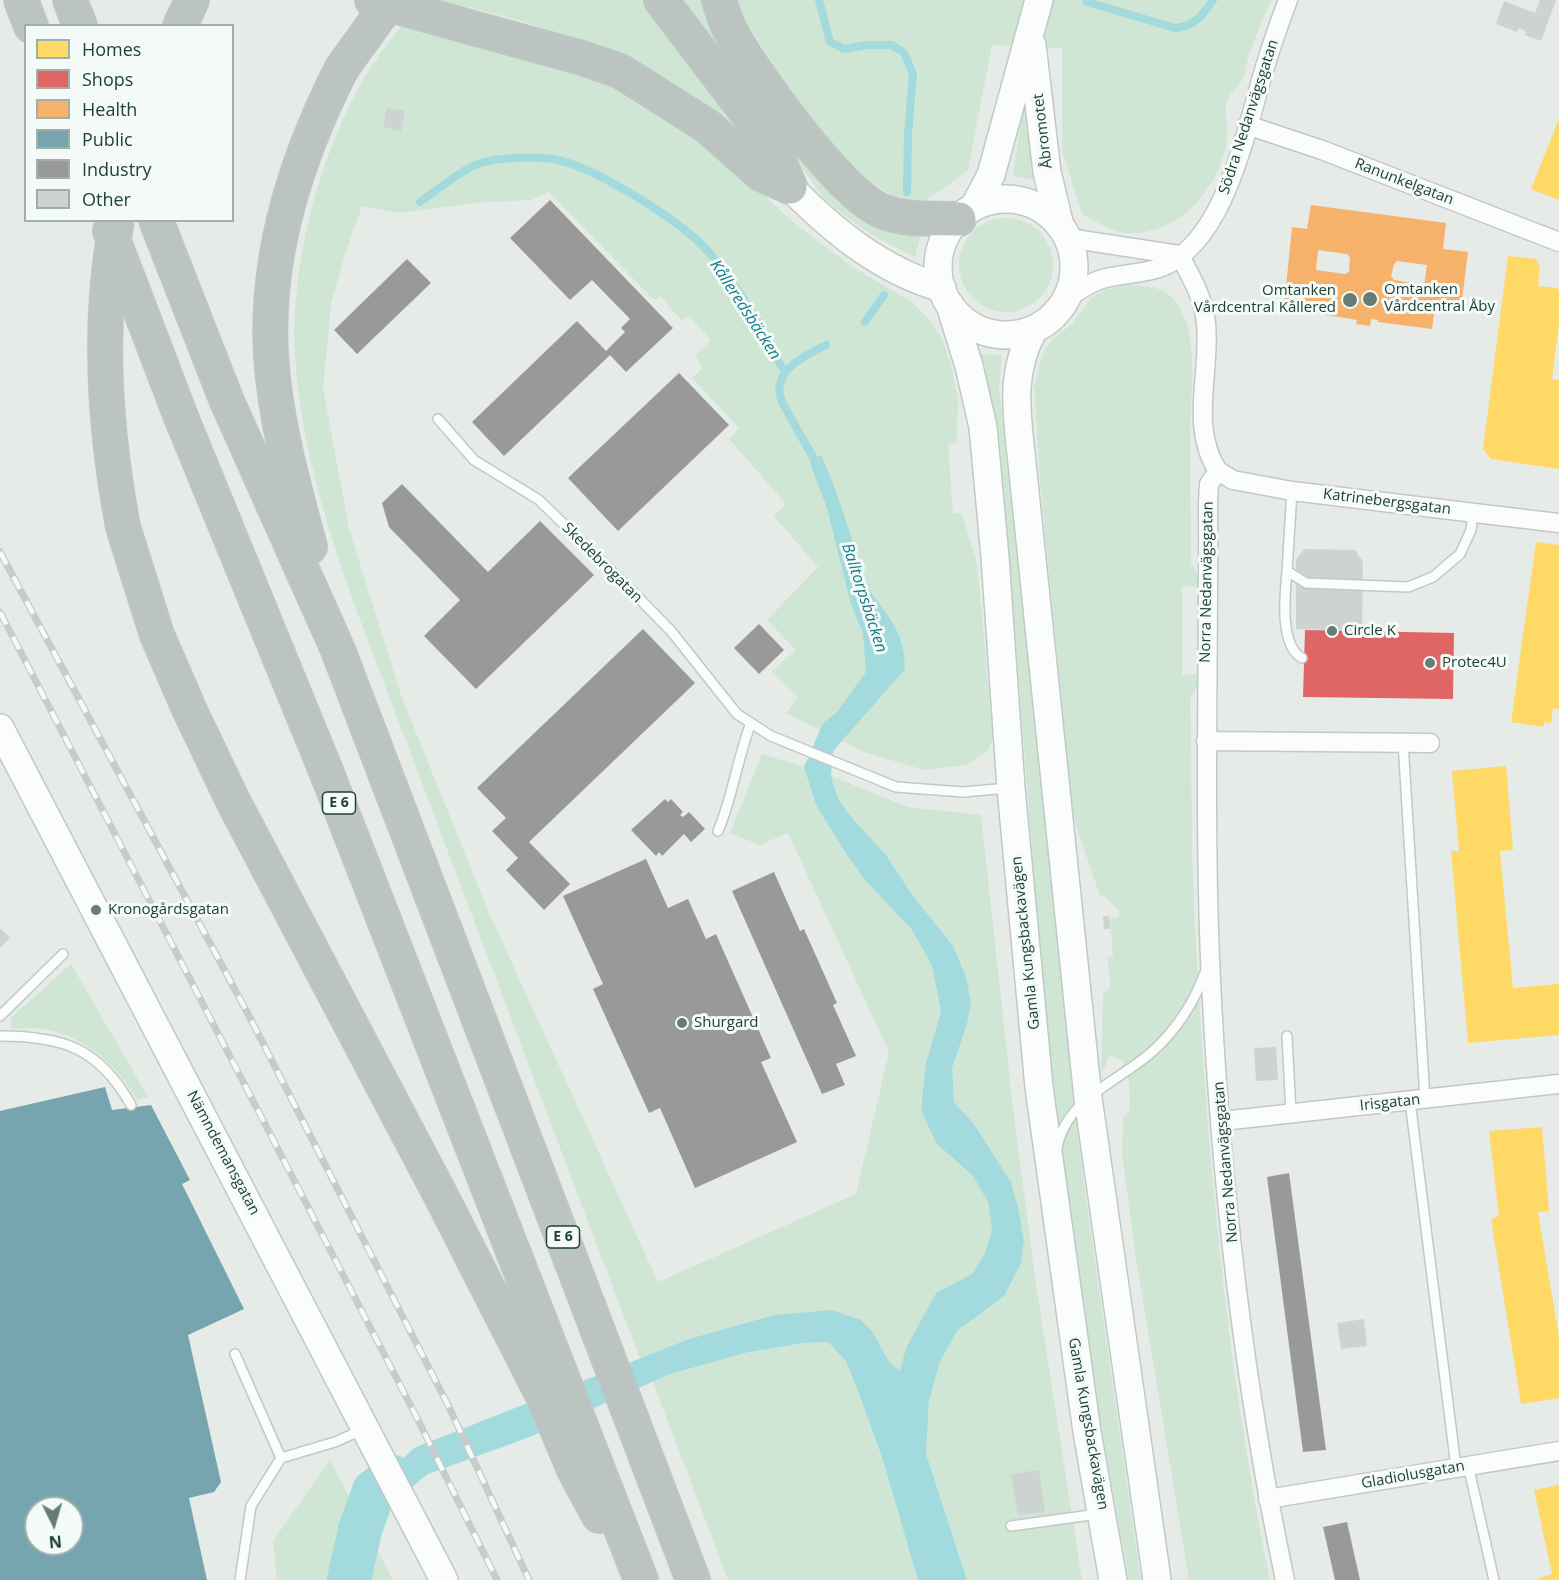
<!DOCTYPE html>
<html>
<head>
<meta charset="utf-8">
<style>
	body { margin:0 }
	#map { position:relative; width:1559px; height:1580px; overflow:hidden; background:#e6ebe8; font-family:"Open Sans",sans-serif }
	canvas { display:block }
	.legend { position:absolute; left:24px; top:24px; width:210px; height:198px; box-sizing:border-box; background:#f4faf7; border:2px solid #9fb0aa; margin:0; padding:8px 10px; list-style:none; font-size:18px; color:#204236 }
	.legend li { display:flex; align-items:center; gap:12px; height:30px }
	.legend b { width:30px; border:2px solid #9fb0aa }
	.north { position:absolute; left:24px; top:1496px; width:60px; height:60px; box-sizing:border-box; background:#f4faf7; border:2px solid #9fb0aa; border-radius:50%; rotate:175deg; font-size:16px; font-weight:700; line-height:24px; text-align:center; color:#204236 }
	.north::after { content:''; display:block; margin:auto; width:21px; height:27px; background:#657d74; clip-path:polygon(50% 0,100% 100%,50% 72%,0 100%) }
</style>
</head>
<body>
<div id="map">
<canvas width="1559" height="1580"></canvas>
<ul class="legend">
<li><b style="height:16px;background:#ffd966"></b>Homes</li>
<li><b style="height:16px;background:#e06666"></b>Shops</li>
<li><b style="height:16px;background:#f6b26b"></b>Health</li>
<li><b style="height:16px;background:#76a5af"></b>Public</li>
<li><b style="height:16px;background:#999"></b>Industry</li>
<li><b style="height:16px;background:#ccd3d0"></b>Other</li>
</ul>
<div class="north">N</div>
</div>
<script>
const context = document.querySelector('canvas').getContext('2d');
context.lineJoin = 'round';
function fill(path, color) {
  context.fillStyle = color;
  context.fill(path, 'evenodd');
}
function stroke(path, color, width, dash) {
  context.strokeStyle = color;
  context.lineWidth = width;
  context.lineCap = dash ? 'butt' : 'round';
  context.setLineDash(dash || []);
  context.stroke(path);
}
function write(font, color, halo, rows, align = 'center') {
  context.font = font + ' "Open Sans",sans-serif';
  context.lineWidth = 6;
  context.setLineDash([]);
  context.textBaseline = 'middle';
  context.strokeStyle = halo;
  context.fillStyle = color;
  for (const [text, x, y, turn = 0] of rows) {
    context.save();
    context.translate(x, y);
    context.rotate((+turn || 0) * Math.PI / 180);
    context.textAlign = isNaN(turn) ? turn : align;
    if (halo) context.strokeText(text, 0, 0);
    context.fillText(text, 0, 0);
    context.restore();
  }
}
fill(new Path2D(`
	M439,0H641L747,136L753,150L588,44L515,19Z
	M680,0H706L803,152L923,226L915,257C879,240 854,225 824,198Z
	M735,0H1271C1263,18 1255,37 1249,56C1246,63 1246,71 1243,78C1239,88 1228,92 1226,105C1225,118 1229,131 1226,146C1216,194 1172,241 1119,232C1107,230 1093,219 1082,214L1062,150V48L992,45L968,170C956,178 935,197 922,201C868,218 754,42 735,0Z
	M406,22L566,62L666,111L742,173L786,216L819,242L854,268L912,302L931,321L943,341L951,365L958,399L957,443L948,444L953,513L962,514L977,563L993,738L988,751L966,765L924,770L864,752L786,713L798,697L772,671L796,650L767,620L818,567L774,516L786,504L729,439L739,428L692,378L703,368L695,356L711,340L689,316L682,321L660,296L654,300L549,192L531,200L474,203L400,213L362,206L344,257L331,304L323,388L349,529L402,698L489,913L658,1282L856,1194L889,1052L788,833L760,845L730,833L762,754L804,767L816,805L847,855L865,880L912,930L932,966L941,1011L926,1063L921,1110L936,1143L973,1176L988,1202L992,1230L985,1253L972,1274L936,1293L906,1348L900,1372L889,1362L874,1334L830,1310L774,1315L689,1339L640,1359L356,609C327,527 300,442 295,354C289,250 333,98 406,22Z
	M1027,83L1026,122L1034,180L1013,176Z
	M959 265a47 47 0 1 1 94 0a47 47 0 1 1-94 0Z
	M1124,285C1138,286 1157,285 1168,294C1203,322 1190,397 1190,435C1190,477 1191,520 1191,563L1199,575V587L1182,586V675L1198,674L1199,683L1190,699C1193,767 1190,835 1194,903C1205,1130 1224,1357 1270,1580H1189L1135,1252L1122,1153L1123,1119L1130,1109L1129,1081L1122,1060L1109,1055L1104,1070L1101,1069L1103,994L1111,987L1107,957L1113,956L1110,918L1119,917V911L1105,897L1100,896L1073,816L1040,481L1034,385L1044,351L1052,340L1072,324L1092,297L1104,290Z
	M980,354L1002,355L999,388L1083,1177L1141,1580H1129L1095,1391L1055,1102L1039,941L1002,466L999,434Z
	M831,776L908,807L981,815L1012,1099L1035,1278L1082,1580H967L926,1454L929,1401L940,1361L958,1330L977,1313L1021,1263L1024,1241L1019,1211L1011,1182L974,1124L954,1102L951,1068L967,1024L953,946L911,893L886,855L852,818L838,799Z
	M71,964L148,1097L137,1100C119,1067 86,1037 48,1030C37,1027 23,1029 11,1029V1018Z
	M828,1342L846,1361L859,1394L882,1457L918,1580H728L653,1382C705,1358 770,1344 828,1342Z
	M330,1460L393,1580H277L273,1541Z`), '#cee6d3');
fill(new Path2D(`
	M821,455C834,483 844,514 853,543C855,550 855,558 858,566C872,609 904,615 905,669L833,751L831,776L838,799L852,818L886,855L911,893L953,946L966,977L971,1003L967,1024L952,1068L954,1102L974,1124L1011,1182L1019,1211L1024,1241L1021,1263L1004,1296L958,1330L940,1361L929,1401L926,1454L967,1580H918L882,1457L859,1394L846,1361L828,1342L804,1343L748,1352L670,1374L527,1438L428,1474L363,1526L347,1512L414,1448L689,1339L774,1315L831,1310L861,1320L874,1334L889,1362L900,1371L906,1348L936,1293L972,1274L985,1253L992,1230L988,1202L973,1176L936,1143L921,1110L926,1063L941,1011L932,966L912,930L865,880L847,855L816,805L804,767L823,723L837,712L866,672L863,633L851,604L827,508L810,463Z`), '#a2dade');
fill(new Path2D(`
	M1559,119V200L1531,189Z
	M1508,256L1536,259L1540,268L1538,286L1557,288L1559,291V323L1552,379L1559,380V469L1491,459L1483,449Z
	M1536,542L1559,545V709L1553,708L1551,723L1544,722V727L1511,722Z
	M1506,766L1513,850L1500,851L1513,988L1559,984V1035L1468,1043L1451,851H1459L1452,771Z
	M1542,1127L1549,1211L1538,1212L1559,1337V1398L1521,1404L1491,1219L1499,1216L1489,1131Z
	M1559,1485V1580H1534L1552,1574L1534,1490Z`), '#ffd966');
fill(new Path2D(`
	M1305,630L1454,633L1453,699L1303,697Z`), '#e06666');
fill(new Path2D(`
	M1311,205L1446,223L1443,249L1468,252L1461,308L1435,305L1432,329L1378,322V320L1371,319L1370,326L1356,324L1357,320L1284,308L1292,227L1307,229ZM1318,250L1347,254L1350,258L1349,272L1345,274L1316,270ZM1397,261L1427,265L1424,285L1394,280L1391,276L1394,264Z`), '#f6b26b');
fill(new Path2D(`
	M105,1087L112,1110L151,1105L190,1180L182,1184L244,1309L188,1335L221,1482L214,1492L189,1498L207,1580H0V1111ZM36,1508H72V1544H36Z`), '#76a5af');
fill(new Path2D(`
	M550,200L673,328L626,372L610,355L504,456L472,422L577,321L606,351L625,332L621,328L630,319L592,280L570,300L510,238Z
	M407,259L431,283L357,354L334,330Z
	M679,373L729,425L618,531L568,478Z
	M402,484L488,572L540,521L594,575L476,689L424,636L460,600L389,527L382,503Z
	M759,624L784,650L759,674L734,648Z
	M643,629L695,683L529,842L570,884L544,910L506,870L518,858L492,831L506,818L477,788Z
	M665,799L668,802L671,799L683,812L680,815L683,817L689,812L705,829L691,842L684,834L662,856L659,852L656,856L631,830Z
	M646,859L668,908L688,899L706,939L716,934L771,1058L761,1062L797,1142L695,1188L660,1108L649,1113L593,989L603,984L563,896Z
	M774,872L800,931L804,929L837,1003L833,1005L856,1056L836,1064L845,1085L822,1094L732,891Z
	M1289,1173L1326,1450L1303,1452L1267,1177Z
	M1347,1522L1360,1580H1335L1323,1527Z`), '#999');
stroke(new Path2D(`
	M819,0L830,42L844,49L867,45H892L904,53L913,74L908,134L907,192
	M1087,2L1175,28C1195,26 1202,16 1213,0
	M420,202C439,189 460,170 481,163C499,157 540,156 558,160C597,169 670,215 699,242C735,277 760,327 784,371
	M865,322L884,295
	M819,468L783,404C768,372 803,357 826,345`), '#a2dade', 8);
stroke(new Path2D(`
	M349,1580L360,1530L374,1491L393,1477`), '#a2dade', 44);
fill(new Path2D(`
	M1540,0H1556L1541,41L1525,35L1526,31L1519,28L1517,32L1496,24L1504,1L1535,13Z
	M387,108L405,111L401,131L383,127Z
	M1304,549L1355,550L1363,562L1362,631L1296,629V560Z
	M1103,916H1109L1110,929H1104Z
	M0,928L10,938L0,948Z
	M1276,1047L1278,1080L1256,1081L1254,1048Z
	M1364,1319L1367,1346L1341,1349L1337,1323Z
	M1039,1470L1045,1512L1018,1515L1011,1474Z`), '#ccd3d0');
const lane = new Path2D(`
	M438,419L474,460L539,500L625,584L671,631L737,714L771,736L896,787L963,792L1008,788
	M1292,491L1287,571L1306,583L1408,587L1433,577L1460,554L1471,530L1473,513
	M1287,571C1285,594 1279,645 1302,658
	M1403,742L1425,1099
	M718,831C733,796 737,759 751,723
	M0,1016L63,954
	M0,1036C63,1036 99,1048 131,1105
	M1287,1036L1291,1113
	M1411,1109L1456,1467
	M1057,1148C1066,1098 1120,1081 1153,1051C1178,1028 1195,1001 1206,970
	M235,1354L281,1458
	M1468,1465L1494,1580
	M1011,1526L1098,1514
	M240,1580L251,1506L281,1458L335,1442L364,1429`);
const street = new Path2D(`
	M1247,125L1322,150L1559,242
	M1068,238L1179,255
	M1179,255C1191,276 1204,299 1206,323C1211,372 1189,427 1218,471L1209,484L1208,502C1209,654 1204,806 1210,959C1219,1167 1242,1377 1285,1580
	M1067,298C1077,292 1088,284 1099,280C1119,273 1142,275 1162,267C1225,241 1245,133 1263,74C1270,49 1279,24 1288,0
	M1218,471L1233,480L1292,491L1559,523
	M1206,741L1430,743
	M1222,1121L1559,1084
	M1268,1499L1559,1451`);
const secondary = new Path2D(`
	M1032,45L1047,172L1060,226
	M790,187C833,231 882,271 942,288
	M938 267a68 68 0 1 1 136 0a68 68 0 1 1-136 0Z
	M974,207L991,175L1039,0
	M950,305L969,366L983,427L995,557L1011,788L1039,1087L1087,1432L1113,1580
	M1034,329C1009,374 1017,414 1022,463L1088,1098L1157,1580
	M0,728L444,1580`);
const highway = new Path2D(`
	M21,0L31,26
	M70,0L80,26
	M372,0L582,58L620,71L707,126L761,174L790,187
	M661,0L773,147L790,187
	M719,0C722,10 725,21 730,30C752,72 840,194 882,211C905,221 934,218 959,219
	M180,26L192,0
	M156,220L226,399L338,650L693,1580
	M110,231L181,417L326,771L641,1580
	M123,527L157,635L190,711L233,801L441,1196L544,1398L575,1472L599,1516
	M310,547C293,484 275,420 271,355C265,254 297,156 342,68`);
stroke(lane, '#c3c8c5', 12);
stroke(street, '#c3c8c5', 21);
stroke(secondary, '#c1c9c5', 30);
stroke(highway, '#bdc7c3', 36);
stroke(lane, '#fbfcfc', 9);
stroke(street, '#fbfcfc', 18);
stroke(secondary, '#fbfcfc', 27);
stroke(highway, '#bbc4c1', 33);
const rail = new Path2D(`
	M0,552L247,1012L449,1407L529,1580
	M0,612L413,1410L497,1580`);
stroke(rail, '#c7ccca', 7);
stroke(rail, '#f4faf7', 4.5, [14]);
const highwayBridge = new Path2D(`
	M342,68L391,0
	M117,220C97,322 104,426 123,527`);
stroke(highwayBridge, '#bdc7c3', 36, []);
stroke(highwayBridge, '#bbc4c1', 33);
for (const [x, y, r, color] of [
	[1370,299,8,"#657d74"],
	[1350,300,8,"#657d74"],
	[1332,631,6,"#657d74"],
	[1430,663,6,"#657d74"],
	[96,910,6,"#657d74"],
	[682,1023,6,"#657d74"]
]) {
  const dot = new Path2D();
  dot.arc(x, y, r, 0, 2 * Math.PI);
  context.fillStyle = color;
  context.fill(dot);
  stroke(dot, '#f4faf7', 2);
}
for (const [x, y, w] of [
	[339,803,33],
	[563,1237,33]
]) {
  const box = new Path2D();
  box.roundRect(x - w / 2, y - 11, w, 22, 4.5);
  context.fillStyle = '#f4faf7';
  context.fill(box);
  stroke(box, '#204236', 1.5);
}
write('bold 14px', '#204236', null, [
	["E 6",339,803],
	["E 6",563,1237]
]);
write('15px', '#204236', '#f4faf7', [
	["Södra Nedanvägsgatan",1249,117,-72],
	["Åbromotet",1043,131,-97],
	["Ranunkelgatan",1404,182,21],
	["Katrinebergsgatan",1387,502,7],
	["Skedebrogatan",602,563,45],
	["Norra Nedanvägsgatan",1207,582,-89],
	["Gamla Kungsbackavägen",1026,943,-96],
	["Irisgatan",1390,1103,-6],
	["Nämndemansgatan",223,1153,62],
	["Norra Nedanvägsgatan",1226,1162,-95],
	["Gamla Kungsbackavägen",1088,1424,80],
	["Gladiolusgatan",1413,1475,-10]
]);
write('15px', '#204236', '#f4faf7', [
	["Omtanken",1384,290],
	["Vårdcentral Åby",1384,307],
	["Omtanken",1336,291,"right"],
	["Vårdcentral Kållered",1336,308,"right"],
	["Circle K",1344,631],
	["Protec4U",1442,663],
	["Kronogårdsgatan",108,910],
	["Shurgard",694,1023]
], 'left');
write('italic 16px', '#137c85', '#f4faf7', [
	["Kålleredsbäcken",745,310,57],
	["Balltorpsbäcken",864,598,72]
]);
</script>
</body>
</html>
